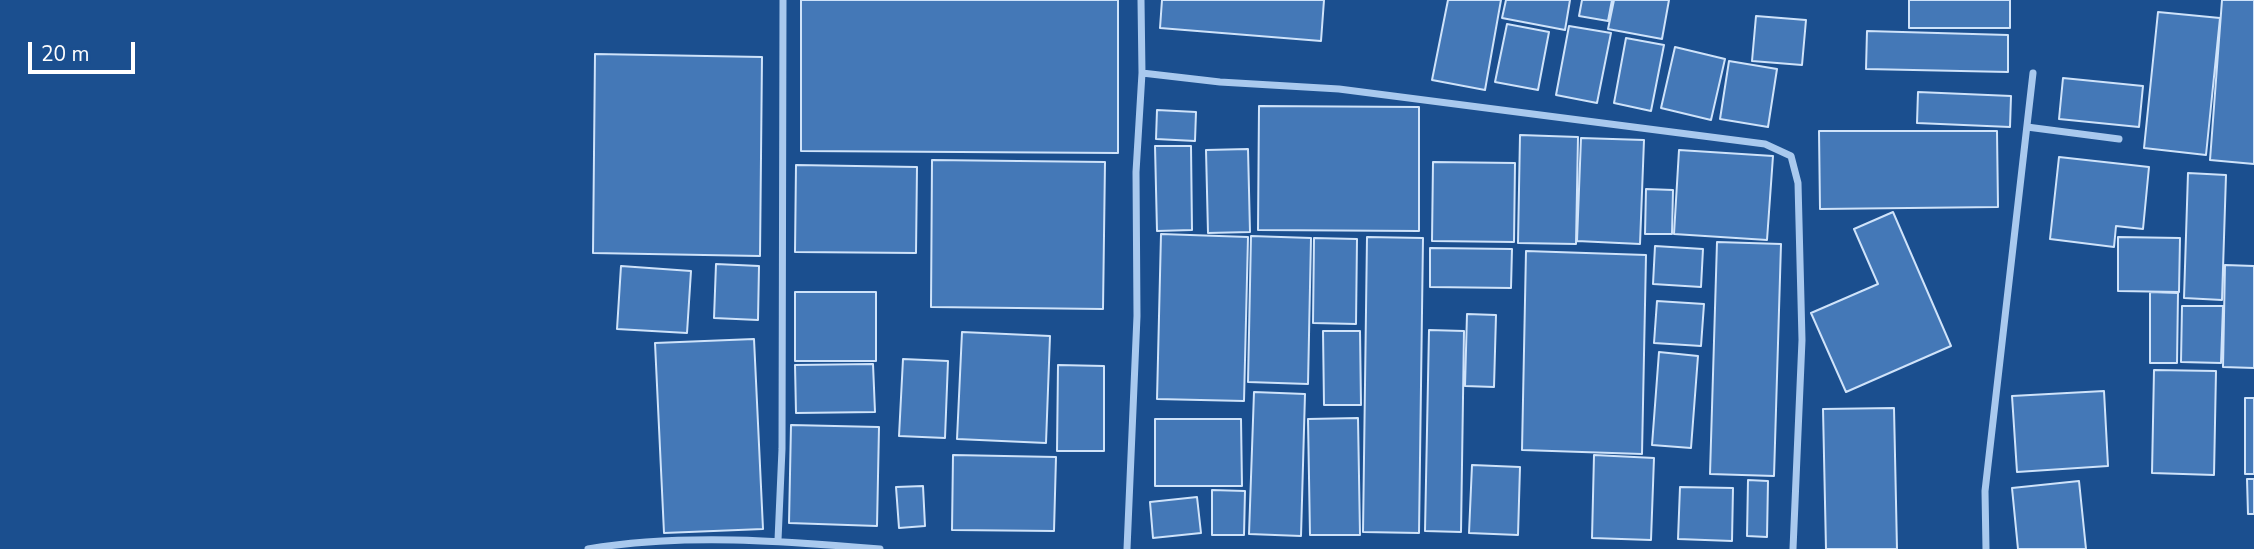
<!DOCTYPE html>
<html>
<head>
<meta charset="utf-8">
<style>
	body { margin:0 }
	#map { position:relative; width:2254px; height:549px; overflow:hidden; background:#1b4f8f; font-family:"Nunito Sans",sans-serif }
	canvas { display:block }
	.scale { position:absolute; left:28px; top:42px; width:107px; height:32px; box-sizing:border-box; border:4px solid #fff; border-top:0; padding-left:9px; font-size:21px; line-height:24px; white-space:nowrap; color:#fff; -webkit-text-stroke:5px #1b4f8f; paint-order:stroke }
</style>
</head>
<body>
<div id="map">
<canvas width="2254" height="549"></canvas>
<div class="scale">20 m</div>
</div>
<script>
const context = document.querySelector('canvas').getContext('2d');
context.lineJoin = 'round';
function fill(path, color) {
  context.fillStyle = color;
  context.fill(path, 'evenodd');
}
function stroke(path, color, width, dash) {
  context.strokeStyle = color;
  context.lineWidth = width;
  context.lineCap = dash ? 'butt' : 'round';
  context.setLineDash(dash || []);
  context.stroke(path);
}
const building = new Path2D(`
	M801,0H1118V153L801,151Z
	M1162,0H1324L1321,41L1160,28Z
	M1448,0H1501L1485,90L1432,80Z
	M1506,0H1570L1565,30L1502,18Z
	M1582,0H1612L1608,21L1579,16Z
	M1614,0H1669L1662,39L1608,29Z
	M1909,0H2010V28H1909Z
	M2222,0H2254V164L2210,160Z
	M2158,12L2220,18L2206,155L2144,148Z
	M1756,16L1806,20L1802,65L1752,61Z
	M1507,24L1549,32L1538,90L1495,82Z
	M1569,26L1611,33L1597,103L1556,95Z
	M1867,31L2008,35V72L1866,69Z
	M1626,38L1664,45L1651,111L1614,103Z
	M1675,47L1725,59L1711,120L1661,108Z
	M595,54L762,57L760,256L593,253Z
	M1729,61L1777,69L1768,127L1720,119Z
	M2063,78L2143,86L2139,127L2059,119Z
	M1918,92L2011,96L2010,127L1917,123Z
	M1259,106L1419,107V231L1258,230Z
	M1157,110L1196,112L1195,141L1156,139Z
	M1819,131H1997L1998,207L1820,209Z
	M1520,135L1578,137L1576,244L1518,243Z
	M1581,138L1644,140L1640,244L1577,241Z
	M1155,146H1191L1192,230L1157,231Z
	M1248,149L1250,232L1208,233L1206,150Z
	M1679,150L1773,156L1767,240L1674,234Z
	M2059,157L2149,167L2143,229L2116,226L2114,247L2050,239Z
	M932,160L1105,162L1103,309L931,307Z
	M1433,162L1515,163L1514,242L1432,241Z
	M796,165L917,167L916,253L795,252Z
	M2188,173L2226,175L2222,300L2184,298Z
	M1646,189L1673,190L1672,234H1645Z
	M1893,212L1951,346L1846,392L1811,313L1878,284L1854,229Z
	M1161,234L1248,237L1244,401L1157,399Z
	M1251,236L1311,238L1308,384L1248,382Z
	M1367,237L1423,238L1419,533L1363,532Z
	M2118,237L2180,238L2179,292L2118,291Z
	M1314,238L1357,239L1356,324L1313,323Z
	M1717,242L1781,244L1774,476L1710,474Z
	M1655,246L1703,249L1701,287L1653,284Z
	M1430,248L1512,249L1511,288L1430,287Z
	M1526,251L1646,255L1642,454L1522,450Z
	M716,264L759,266L758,320L714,318Z
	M2225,265L2254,266V368L2223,367Z
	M621,266L691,271L687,333L617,329Z
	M795,292H876V361H795Z
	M2150,292L2178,293L2177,363H2150Z
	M1657,301L1704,304L1701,346L1654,343Z
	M2182,306H2223L2221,363L2181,362Z
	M1467,314L1496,315L1494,387L1465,386Z
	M1429,330L1464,331L1461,532L1425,531Z
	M1323,331H1360L1361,405H1324Z
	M962,332L1050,336L1046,443L957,439Z
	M754,339L763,529L664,533L655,343Z
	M1659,352L1698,356L1691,448L1652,445Z
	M903,359L948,361L945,438L899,436Z
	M873,364L875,412L796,413L795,365Z
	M1058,365L1104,366V451H1057Z
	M2154,370L2216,371L2214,475L2152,473Z
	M2104,391L2108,466L2017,472L2012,396Z
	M1254,392L1305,394L1301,536L1249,534Z
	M2245,398H2254V474H2245Z
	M1894,408L1897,549H1826L1823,409Z
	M1358,418L1360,535H1310L1308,419Z
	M1155,419H1241L1242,486H1155Z
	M791,425L879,427L877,526L789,523Z
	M953,455L1056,457L1054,531L952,530Z
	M1594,455L1654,458L1651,540L1592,538Z
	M1472,465L1520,467L1518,535L1469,533Z
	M2247,479H2254V514H2248Z
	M1748,480L1768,481L1767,537L1747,536Z
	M2079,481L2086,549H2018L2012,488Z
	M923,486L925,526L899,528L896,487Z
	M1680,487L1733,488L1732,541L1678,539Z
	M1212,490L1245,491L1244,535H1212Z
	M1197,497L1201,533L1153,538L1150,502Z`);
fill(building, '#4478b7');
stroke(building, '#cfe3fa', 2);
stroke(new Path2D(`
	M1141,0L1142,73L1220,82L1339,89L1765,144L1791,156L1798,183L1802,340L1793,549
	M2027,127L2119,139
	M778,540L782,449L783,0
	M588,549C682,533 785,541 880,549
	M1127,549L1137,316L1136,172L1142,73
	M1986,549L1985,491L2033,73`), '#a9c9ee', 7);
</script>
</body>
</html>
